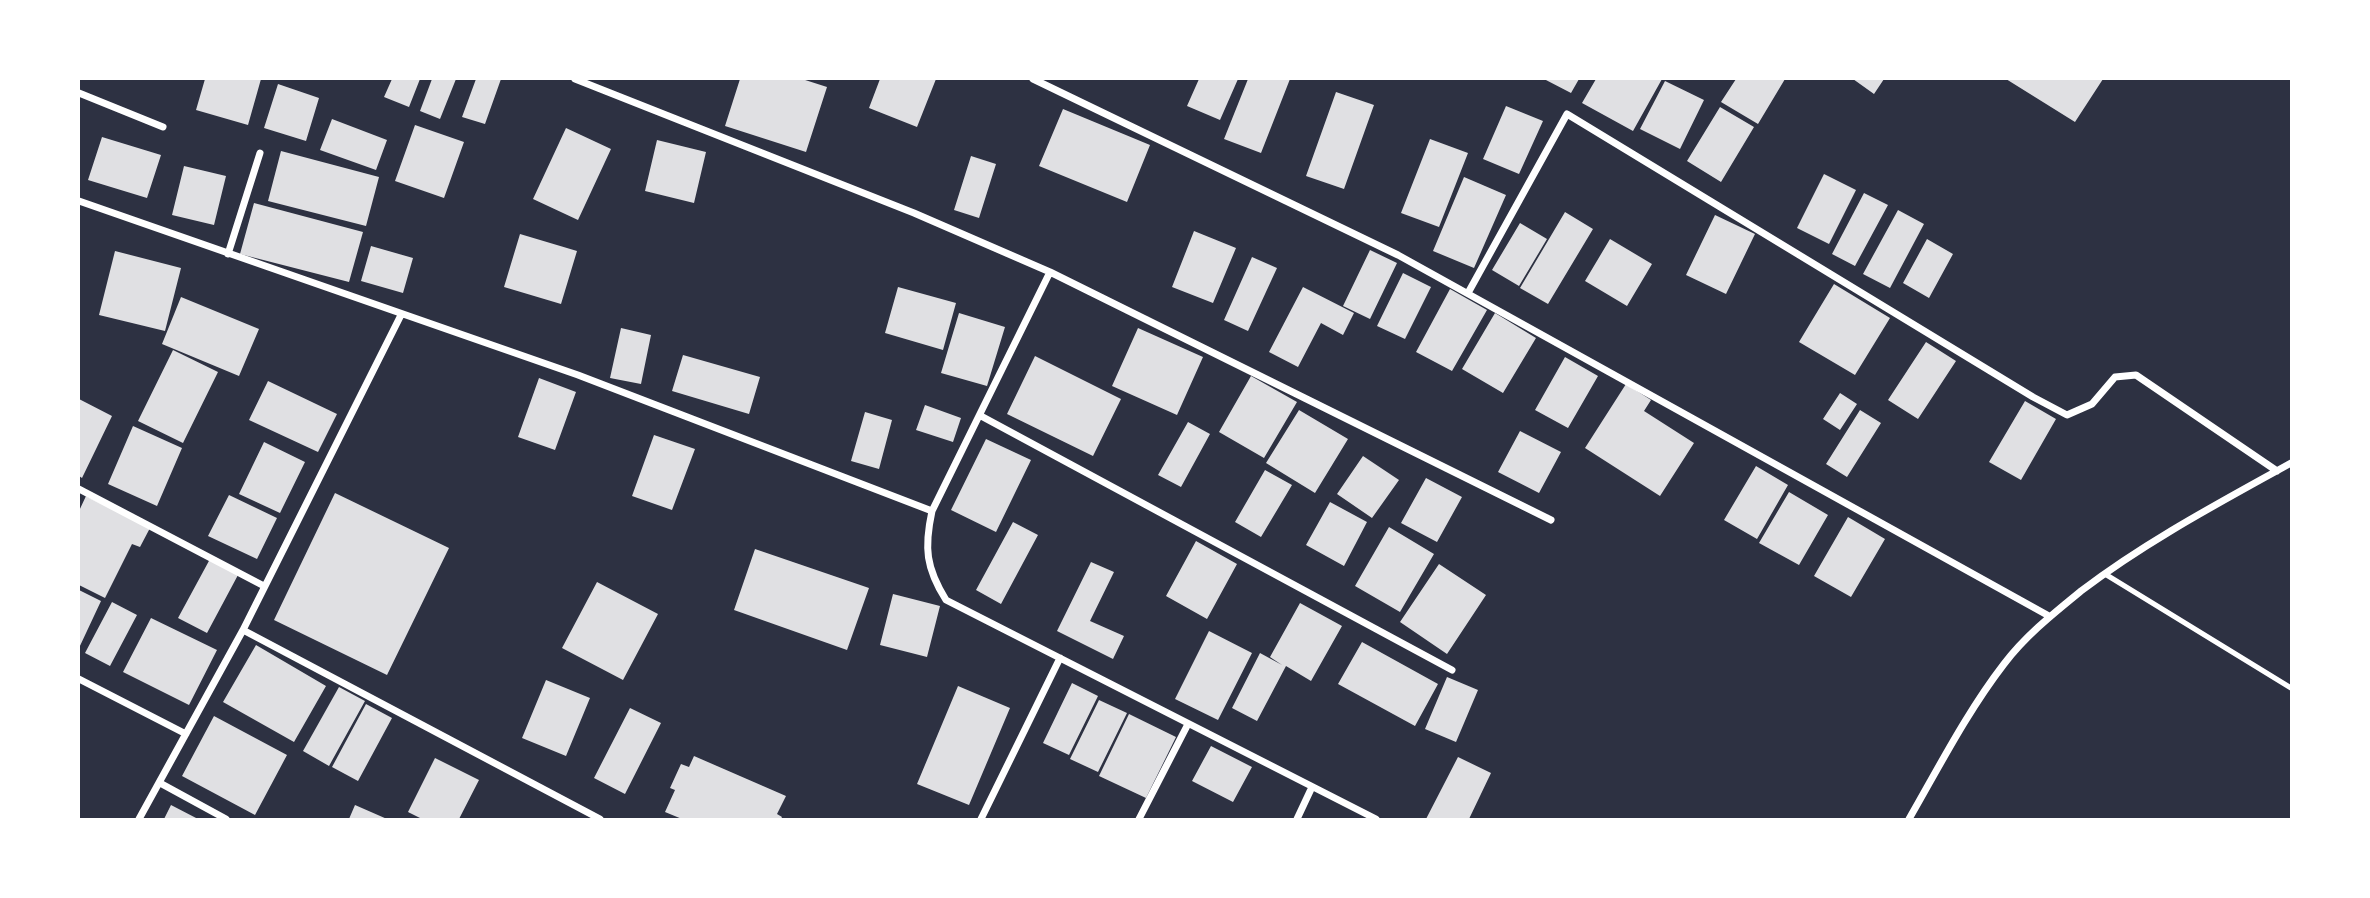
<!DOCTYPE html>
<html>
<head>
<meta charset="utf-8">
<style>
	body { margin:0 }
	#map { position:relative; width:2370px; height:898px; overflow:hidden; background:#2d3142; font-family:"Noto Serif",serif }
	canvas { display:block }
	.frame { position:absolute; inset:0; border:80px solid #fff; pointer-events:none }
</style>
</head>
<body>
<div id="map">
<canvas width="2370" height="898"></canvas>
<div class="frame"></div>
</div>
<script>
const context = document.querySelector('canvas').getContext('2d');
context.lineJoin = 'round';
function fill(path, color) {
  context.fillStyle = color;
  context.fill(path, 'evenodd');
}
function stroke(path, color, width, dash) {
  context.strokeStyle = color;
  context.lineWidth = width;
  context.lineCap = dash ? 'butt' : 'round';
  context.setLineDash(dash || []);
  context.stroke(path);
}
fill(new Path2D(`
	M205,79H261L248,125L196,110Z
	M392,79H420L409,107L384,97Z
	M432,79H456L440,119L420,111Z
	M476,79H501L485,124L462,117Z
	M740,79H802L827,87L806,152L725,126Z
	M880,79H936L917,127L869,108Z
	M1199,79H1238L1220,120L1187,106Z
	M1248,79H1290L1261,153L1224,139Z
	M1544,79H1579L1571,93Z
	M1596,79H1662L1633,131L1582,103Z
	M1736,79H1785L1758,124L1721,102Z
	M1853,79H1884L1874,94Z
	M2006,79H2103L2075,122Z
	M1665,81L1704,100L1680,149L1640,129Z
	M278,84L319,98L306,141L264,128Z
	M1336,92L1374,105L1344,189L1306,176Z
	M1506,106L1543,121L1519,174L1483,159Z
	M1720,107L1754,127L1721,182L1687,161Z
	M1063,109L1150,145L1127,202L1039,166Z
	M332,119L387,140L376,170L320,150Z
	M415,125L464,142L444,198L395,181Z
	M566,128L611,149L578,220L533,199Z
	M102,137L161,155L147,198L88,180Z
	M1430,139L1468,153L1439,227L1401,213Z
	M657,140L706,152L694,203L645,191Z
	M281,151L379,177L366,226L268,201Z
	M971,156L996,164L979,218L954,210Z
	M184,166L226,176L214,225L172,215Z
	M1824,174L1856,190L1829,244L1797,228Z
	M1464,177L1506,195L1474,268L1433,251Z
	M1864,193L1888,205L1855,266L1832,254Z
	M254,203L363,232L349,282L240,254Z
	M1898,210L1924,224L1890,288L1863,274Z
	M1565,212L1593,229L1548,304L1520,288Z
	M1715,215L1755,234L1726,294L1686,275Z
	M1520,223L1547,239L1519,286L1492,270Z
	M1194,231L1236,248L1213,303L1172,287Z
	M520,234L577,251L561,304L504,287Z
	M1610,239L1652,264L1627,306L1585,281Z
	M1927,239L1953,254L1929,298L1903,283Z
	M371,246L413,258L403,293L361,281Z
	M1370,250L1397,263L1370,319L1343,306Z
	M115,251L181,268L165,331L99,315Z
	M1252,257L1277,268L1248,331L1224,320Z
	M1403,273L1431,287L1405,339L1377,326Z
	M1834,284L1890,318L1855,375L1799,342Z
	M898,287L956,303L943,350L885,333Z
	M1303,287L1354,313L1343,335L1321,323L1298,367L1269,352Z
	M1450,289L1487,310L1452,371L1416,352Z
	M181,297L259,329L239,376L162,344Z
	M959,313L1005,327L987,386L941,373Z
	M1495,313L1536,338L1503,393L1462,369Z
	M621,328L651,335L641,384L610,378Z
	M1138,328L1203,357L1177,415L1112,386Z
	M1926,342L1956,361L1918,419L1888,400Z
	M173,350L218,372L183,443L138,421Z
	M683,355L760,377L749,414L672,391Z
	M1035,356L1121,399L1093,456L1007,414Z
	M1565,357L1598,376L1568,428L1535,410Z
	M1251,376L1297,402L1264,458L1219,432Z
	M539,378L576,392L555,450L518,437Z
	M268,381L337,414L318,452L249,420Z
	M1626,384L1651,400L1644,411L1694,443L1660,496L1585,448Z
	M1840,393L1857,404L1840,430L1823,419Z
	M79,399L112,416L82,478L79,476Z
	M2025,401L2056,419L2021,480L1989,462Z
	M925,405L961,418L953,442L916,430Z
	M1299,410L1348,439L1315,493L1266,463Z
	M1860,410L1881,423L1847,477L1826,464Z
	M865,412L892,420L879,469L851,461Z
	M1188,422L1210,434L1181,487L1158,475Z
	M133,426L182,448L157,506L108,484Z
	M1520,431L1561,452L1539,493L1498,472Z
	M654,435L695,449L672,510L632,496Z
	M986,439L1031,460L996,532L951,510Z
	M264,442L305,462L280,513L239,494Z
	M1363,456L1399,480L1372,518L1337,494Z
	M1756,466L1788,485L1757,539L1724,520Z
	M1265,470L1292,485L1261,537L1235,522Z
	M1426,478L1462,497L1437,542L1401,523Z
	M1789,492L1828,515L1799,565L1759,543Z
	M335,493L449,548L387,675L274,620Z
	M229,495L277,518L257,559L208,536Z
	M86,496L150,528L140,547L132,544L105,598L79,585V511Z
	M1330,502L1367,522L1344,566L1306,545Z
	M1848,517L1885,539L1851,597L1814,576Z
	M1013,522L1038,535L1001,604L976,590Z
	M1389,527L1434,554L1400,612L1355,586Z
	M1196,541L1237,564L1207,619L1166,596Z
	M755,549L869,588L847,650L734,610Z
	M210,559L238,575L207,633L178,618Z
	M1091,562L1114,572L1090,621L1124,636L1113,659L1057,631Z
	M1439,564L1486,595L1447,654L1400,622Z
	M597,582L658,614L623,680L562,648Z
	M79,590L101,601L79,648Z
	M893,594L940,606L927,657L880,645Z
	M112,602L137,615L110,666L85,653Z
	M1300,603L1342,626L1311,681L1286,666L1257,721L1232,708L1260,653L1282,665L1270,657Z
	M151,618L217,650L189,705L123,672Z
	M1209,631L1252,653L1218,720L1175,699Z
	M1362,642L1438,684L1415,726L1338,684Z
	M256,645L326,686L294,742L223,702Z
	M1447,677L1478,690L1456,742L1425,729Z
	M546,680L590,698L566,756L522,738Z
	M1072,683L1098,696L1069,755L1043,743Z
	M958,686L1010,708L969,805L917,784Z
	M339,687L365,701L329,766L303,751Z
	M1099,700L1127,713L1098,772L1070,759Z
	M366,704L392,718L358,781L332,767Z
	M630,708L661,723L625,794L594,778Z
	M1129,714L1176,737L1146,798L1099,776Z
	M214,716L287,755L255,815L182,776Z
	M1211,746L1252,767L1233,802L1192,781Z
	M694,756L786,796L777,814L782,817L781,819H682L665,812L675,790L670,788L681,764L689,767Z
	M1458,757L1491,773L1469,819H1426Z
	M435,758L479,780L459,819H422L408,812Z
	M171,805L198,819H164Z
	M355,805L387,819H349Z`), '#e0e0e3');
stroke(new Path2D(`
	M2105,574L2291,688`), '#fff', 5);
stroke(new Path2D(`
	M575,79L914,213L1050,272L1551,520
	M1033,79L1398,255L2049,616
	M79,93L163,127
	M79,201L578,375L932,511
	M228,254L260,153
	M1050,272L932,511C924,548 926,568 946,600L1376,819
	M1468,293L1567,114L2033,397L2067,415L2092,404L2115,377L2136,375L2277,471
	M981,416L1452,670
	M79,489L264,586
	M243,630L600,819
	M79,679L186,734
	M160,783L226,819
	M139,819L243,630L401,315
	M981,819L1060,658
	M1139,819L1188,724
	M1297,819L1312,787
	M1909,819C1939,767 1967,712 2004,664C2025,636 2054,613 2081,591C2147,541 2219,503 2291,463`), '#fff', 7);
</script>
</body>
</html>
